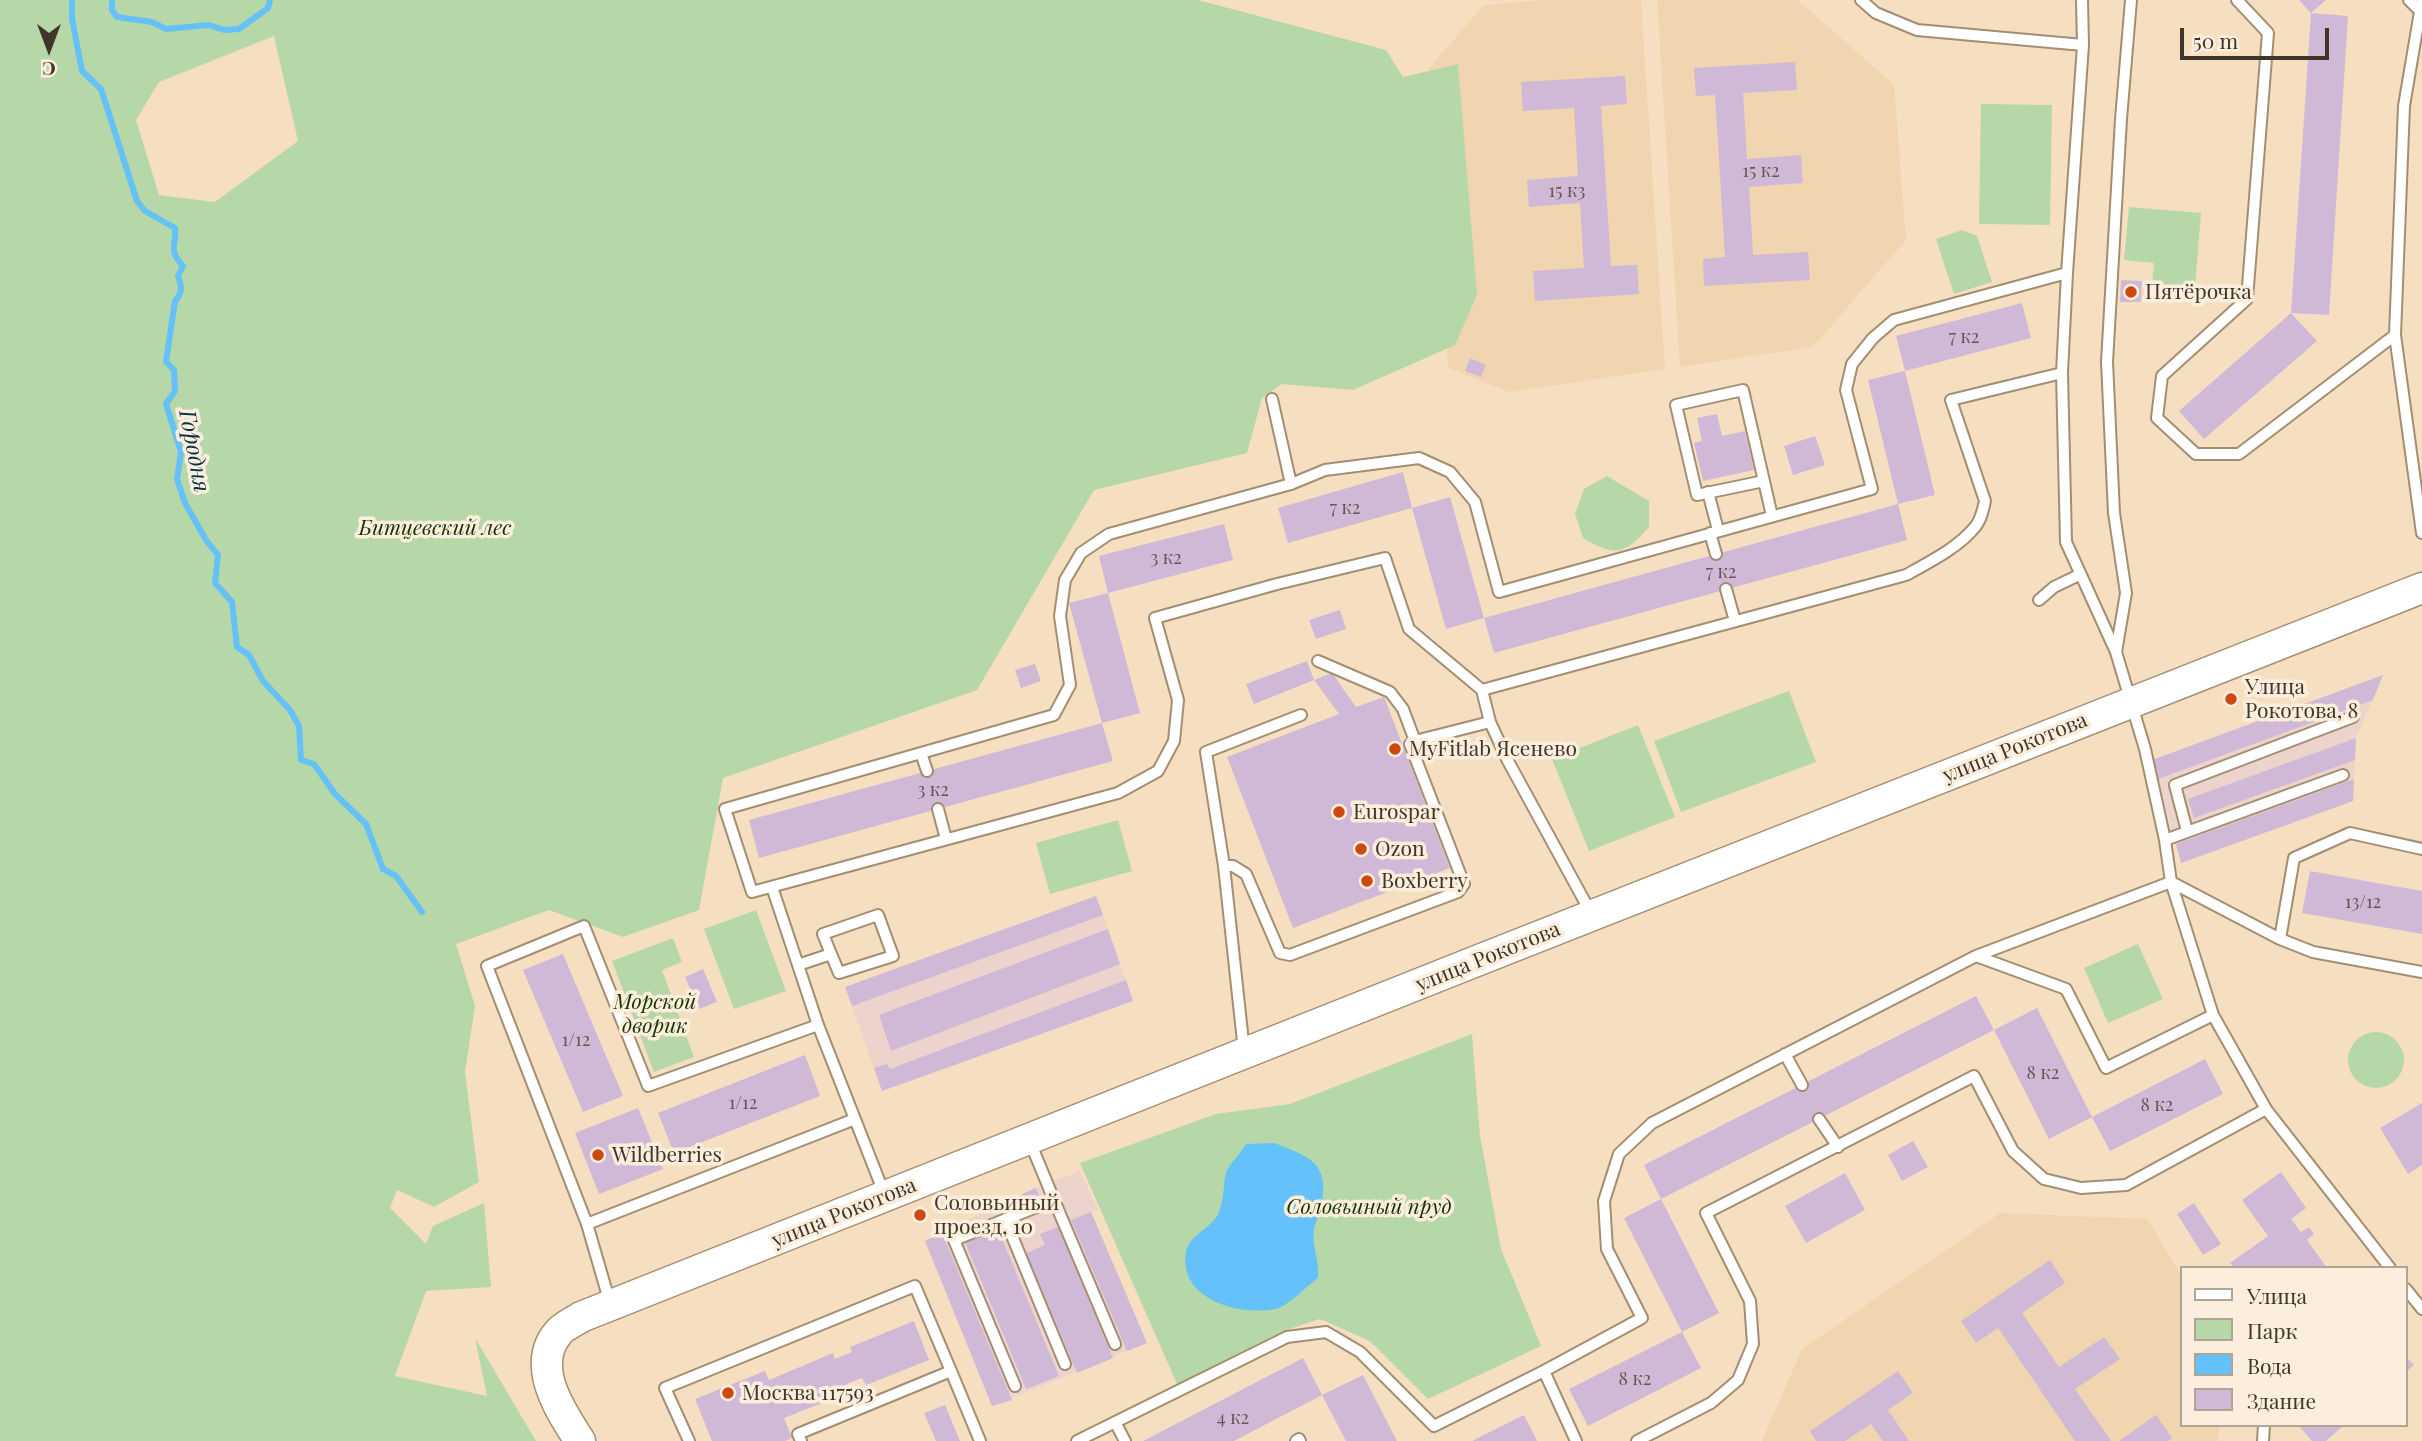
<!DOCTYPE html>
<html>
<head>
<meta charset="utf-8">
<style>
	body { margin:0 }
	#map { position:relative; width:2422px; height:1441px; overflow:hidden; background:#f6dfc1; font-family:"Playfair Display",serif }
	canvas { display:block }
	.legend { position:absolute; left:2180px; top:1266px; width:228px; height:161px; box-sizing:border-box; background:#fceedc; border:2px solid #b0a495; margin:0; padding:9px 12px; list-style:none; font-size:21px; color:#3f362a }
	.legend li { display:flex; align-items:center; gap:14px; height:35px }
	.legend b { width:35px; border:2px solid #b0a495 }
	.north { position:absolute; left:14px; top:14px; width:70px; height:70px; -webkit-text-stroke:5px #fceedc; paint-order:stroke; rotate:180deg; font-size:19px; font-weight:700; line-height:28px; text-align:center; color:#3f362a }
	.north::after { content:''; display:block; margin:auto; width:24px; height:32px; background:#3f362a; clip-path:polygon(50% 0,100% 100%,50% 72%,0 100%) }
	.scale { position:absolute; left:2180px; top:28px; width:149px; height:32px; box-sizing:border-box; border:4px solid #3f362a; border-top:0; padding-left:9px; font-size:21px; line-height:24px; white-space:nowrap; color:#3f362a; -webkit-text-stroke:5px #fceedc; paint-order:stroke }
</style>
</head>
<body>
<div id="map">
<canvas width="2422" height="1441"></canvas>
<ul class="legend">
<li><b style="height:9px;background:#fff"></b>Улица</li>
<li><b style="height:19px;background:#b6d7a7"></b>Парк</li>
<li><b style="height:19px;background:#64c1f9"></b>Вода</li>
<li><b style="height:19px;background:#d0b9d6"></b>Здание</li>
</ul>
<div class="north">С</div>
<div class="scale">50 m</div>
</div>
<script>
const context = document.querySelector('canvas').getContext('2d');
context.lineJoin = 'round';
function fill(path, color) {
  context.fillStyle = color;
  context.fill(path, 'evenodd');
}
function stroke(path, color, width, dash) {
  context.strokeStyle = color;
  context.lineWidth = width;
  context.lineCap = dash ? 'butt' : 'round';
  context.setLineDash(dash || []);
  context.stroke(path);
}
function write(font, color, halo, rows, align = 'center') {
  context.font = font + ' "Playfair Display",serif';
  context.lineWidth = 7;
  context.setLineDash([]);
  context.textBaseline = 'middle';
  context.strokeStyle = halo;
  context.fillStyle = color;
  for (const [text, x, y, turn = 0] of rows) {
    context.save();
    context.translate(x, y);
    context.rotate((+turn || 0) * Math.PI / 180);
    context.textAlign = isNaN(turn) ? turn : align;
    if (halo) context.strokeText(text, 0, 0);
    context.fillText(text, 0, 0);
    context.restore();
  }
}
fill(new Path2D(`
	M1543,0H1641L1665,369L1509,392L1448,368L1429,68L1484,5Z
	M1657,0H1798L1894,85L1906,240L1813,347L1680,367Z
	M2000,1213L2147,1219L2182,1275V1425H2220L2217,1441H1762L1802,1349Z`), '#f0d5b0');
fill(new Path2D(`
	M2383,675L2356,738L2353,801L2181,863L2152,760Z
	M1096,896L1133,1001L882,1091L845,987Z
	M1080,1171L1098,1210L1091,1212L1147,1343L992,1406L925,1241L1035,1188Z`), '#ecd3cb');
fill(new Path2D(`
	M0,0H1198L1386,50L1403,77L1458,64L1477,295L1455,345L1353,390L1282,384L1262,398L1247,453L1094,490L977,690L723,778L699,910L623,937L549,910L456,944L475,1006L465,1072L479,1182L434,1207L397,1190L390,1208L426,1244L433,1226L484,1203L491,1287L426,1291L395,1376L487,1396L475,1338L536,1441H0ZM274,36L298,141L215,202L159,195L136,120L159,82Z
	M1981,104L2052,105L2050,225L1979,224Z
	M2129,207L2201,213L2194,299L2151,296L2154,263L2124,260Z
	M1962,230L1977,236L1992,282L1954,294L1936,239Z
	M1607,476L1649,501V527C1625,555 1615,557 1583,538L1575,514L1584,489Z
	M1789,691L1816,762L1681,812L1654,741Z
	M1638,725L1675,817L1589,851L1552,759Z
	M1118,820L1132,871L1050,894L1036,843Z
	M756,910L786,991L734,1009L704,929Z
	M673,938L682,962L662,970L694,1057L654,1072L612,961Z
	M2138,944L2163,999L2108,1023L2084,968Z
	M2348 1060a28 28 0 1 1 56 0a28 28 0 1 1-56 0Z
	M1472,1034L1480,1136L1501,1249L1541,1346L1428,1399L1370,1341L1320,1319L1283,1331L1177,1384L1080,1163L1216,1114L1290,1104Z`), '#b6d7a7');
fill(new Path2D(`
	M1274,1143C1312,1157 1330,1164 1321,1208C1320,1215 1315,1222 1314,1229C1311,1246 1320,1261 1318,1278C1308,1285 1286,1308 1275,1309C1240,1316 1178,1300 1186,1252C1189,1236 1209,1229 1217,1216C1225,1203 1223,1178 1227,1170C1233,1160 1241,1153 1246,1144Z`), '#64c1f9');
stroke(new Path2D(`
	M72,0V19L82,71L101,89L137,201L145,211L175,228C177,247 167,248 183,266L178,276C182,287 183,292 175,301L166,362L174,370L175,391L166,404L181,452L177,479L185,503L206,540L218,555L215,583L232,602L237,647L249,655L263,681L290,710L299,726L301,760L314,764L335,794L366,824L383,869L396,876L422,912
	M112,0V10L117,17L152,22L166,29L209,25L224,30L239,29L268,8L270,0`), '#64c1f9', 6);
fill(new Path2D(`
	M2299,0H2326L2311,13Z
	M2311,13L2348,16L2329,315L2291,313Z
	M1795,62L1797,90L1743,93L1747,159L1801,155L1803,183L1749,187L1753,255L1808,252L1810,280L1704,286L1703,259L1725,257L1715,95L1696,96L1694,68Z
	M1625,76L1627,104L1601,106L1611,266L1637,265L1639,294L1535,301L1533,271L1584,268L1580,203L1529,207L1527,180L1578,176L1574,108L1523,111L1521,82Z
	M2121,280L2142,281L2141,302H2120Z
	M2022,303L2031,338L1905,371L1896,336Z
	M2291,313L2317,341L2204,439L2179,411Z
	M1470,358L1486,365L1481,377L1465,371Z
	M1905,371L1935,495L1898,504L1868,380Z
	M1717,414L1722,436L1745,431L1754,470L1703,481L1694,443L1702,441L1697,418Z
	M1815,436L1825,465L1793,475L1784,446Z
	M1403,472L1412,508L1288,543L1278,508Z
	M1450,497L1484,618L1446,629L1412,508Z
	M1898,504L1907,540L1494,653L1484,618Z
	M1224,524L1233,560L1108,593L1099,556Z
	M1108,593L1140,713L1102,723L1069,603Z
	M1340,610L1346,629L1316,639L1309,620Z
	M1307,661L1314,680L1254,704L1246,684Z
	M1035,664L1041,681L1021,688L1015,670Z
	M1332,673L1356,707L1384,697L1450,868L1293,928L1227,757L1339,714L1314,680Z
	M2383,675L2373,700L2158,779L2152,760Z
	M1102,723L1113,761L759,858L749,820Z
	M2356,738L2355,760L2194,818L2188,799Z
	M2354,779L2353,801L2181,863L2176,844Z
	M2310,871L2422,891V934L2302,913Z
	M1096,896L1103,915L852,1006L845,987Z
	M1108,929L1120,964L891,1051L879,1015Z
	M563,954L623,1096L583,1112L523,970Z
	M703,969L717,1002L699,1009L685,977Z
	M1126,980L1133,1001L882,1091L874,1068L887,1064L890,1069Z
	M1976,996L1994,1030L1661,1199L1644,1165Z
	M2037,1008L2092,1117L2049,1139L1994,1030Z
	M805,1055L820,1096L674,1153L658,1113Z
	M2205,1059L2223,1094L2110,1151L2092,1117Z
	M2422,1103V1165L2408,1174L2380,1128Z
	M638,1108L663,1169L599,1194L575,1133Z
	M1913,1141L1928,1167L1902,1181L1888,1155Z
	M2281,1172L2306,1208L2291,1219L2301,1232L2309,1227L2314,1234L2307,1240L2327,1268H2234L2230,1263L2268,1236L2242,1200Z
	M1845,1173L1865,1210L1806,1243L1785,1206Z
	M1035,1188L1040,1197L1022,1207L1017,1197Z
	M1661,1199L1719,1313L1682,1332L1624,1218Z
	M2194,1203L2221,1244L2203,1255L2177,1214Z
	M1091,1212L1147,1343L1127,1351L1071,1220Z
	M1058,1227L1113,1358L1077,1373L1026,1253L1045,1245L1040,1234Z
	M998,1229L1059,1376L1026,1389L965,1242Z
	M942,1233L1012,1400L992,1406L925,1241Z
	M2050,1260L2065,1283L2022,1313L2059,1367L2104,1337L2120,1359L2075,1389L2111,1441H2075L1998,1328L1976,1343L1961,1321Z
	M914,1321L929,1360L866,1385L862,1378L846,1384L850,1392L784,1418L792,1438L785,1441H712L695,1399L765,1371L769,1380L833,1353L835,1359L852,1352L850,1347Z
	M1682,1332L1701,1368L1588,1426L1569,1389Z
	M2406,1357L2414,1365L2406,1372Z
	M1303,1358L1322,1395L1234,1441H1143Z
	M1898,1371L1913,1393L1888,1410L1909,1441H1883L1871,1424L1845,1441H1816L1810,1431Z
	M1363,1375L1397,1441H1346L1322,1395Z
	M945,1405L960,1441H936L924,1413Z
	M1524,1415L1537,1441H1472Z
	M2156,1415L2172,1438L2168,1441H2119Z
	M2298,1425H2344L2326,1441H2312Z`), '#d0b9d6');
const lane = new Path2D(`
	M1861,0L1876,13L1917,30L2083,45
	M2082,0L2083,45L2067,273L2062,373L2066,542L2116,652L2145,749L2165,840L2171,882L2213,1015L2266,1109L2390,1268
	M2237,0L2268,33L2247,299L2162,376L2157,418L2196,454H2239L2395,335
	M2409,0L2419,10
	M2422,0L2404,106L2395,335L2422,533
	M2062,373L1951,400L1985,501C1983,510 1981,520 1975,527C1958,548 1929,562 1906,575L1482,690L1409,629L1385,558L1277,584L1155,618L1178,700L1174,741L1158,771L1118,793L752,892L725,809L1054,715L1070,685L1060,616L1065,580L1081,553L1109,534L1291,484L1325,470L1419,458L1450,472L1475,502L1499,592L1872,489L1846,390L1852,364L1873,338L1894,320L2067,273
	M1272,399L1291,484
	M1764,481L1697,495L1676,405L1743,390L1772,516
	M1708,492L1718,530
	M1710,533L1716,554
	M1726,589L1735,621
	M2039,600L2054,587L2079,575
	M2116,652L2126,593L2114,513L2107,362L2121,119L2131,0
	M1318,661L1390,692L1403,709L1415,741
	M1482,690L1490,722L1508,761L1591,913
	M921,753L927,771
	M938,809L946,839
	M2187,831L2175,785L2353,717
	M2165,840L2343,775
	M1224,866H1233L1246,874L1280,953L1290,955L1458,892L1464,884L1410,744L1415,741L1490,722
	M772,887L818,1025L884,1193
	M2280,939L2294,858L2350,833L2422,849
	M1976,956L2171,882L2280,939L2313,952L2422,972
	M798,965L831,954L839,973L893,956L878,915L823,934L831,954
	M1244,1051L1224,866L1206,752L1301,715
	M1785,1054L1802,1085
	M1819,1119L1838,1147
	M1054,1200L1115,1344
	M1005,1219L1065,1364
	M587,1224L855,1119
	M2406,1289L2422,1309
	M610,1303L587,1224L487,966L584,926L648,1086L818,1025
	M951,1371L980,1441
	M1015,1386L954,1240L1054,1200L1030,1142
	M1115,1422L1125,1441
	M689,1441L665,1388L915,1286L951,1371L798,1434L801,1441
	M1077,1441L1287,1337L1326,1332L1360,1352L1434,1426L1544,1371
	M1296,1441L1299,1439L1300,1441
	M1576,1441L1544,1371L1642,1318L1607,1249L1604,1201L1619,1154L1652,1123L1976,956L2066,989L2106,1068L2213,1015
	M1637,1441L1711,1403L1738,1380L1753,1344L1750,1301L1706,1213L1974,1076L2013,1151L2044,1179L2081,1188L2126,1185L2266,1109
	M2263,1441L2264,1425`);
const secondary = new Path2D(`
	M580,1441C561,1412 530,1366 558,1333C563,1326 574,1322 581,1317L1479,960L2422,588`);
stroke(lane, '#a38e71', 14);
stroke(secondary, '#a38e71', 33);
stroke(lane, '#fff', 10);
stroke(secondary, '#fff', 30);
for (const [x, y, r, color] of [
	[2131,292,7,"#ce4811"],
	[2231,699,7,"#ce4811"],
	[1395,749,7,"#ce4811"],
	[1339,812,7,"#ce4811"],
	[1361,849,7,"#ce4811"],
	[1367,881,7,"#ce4811"],
	[598,1155,7,"#ce4811"],
	[920,1215,7,"#ce4811"],
	[728,1393,7,"#ce4811"]
]) {
  const dot = new Path2D();
  dot.arc(x, y, r, 0, 2 * Math.PI);
  context.fillStyle = color;
  context.fill(dot);
  stroke(dot, '#fceedc', 2.5);
}
write('18px', '#635755', null, [
	["15 к2",1761,171],
	["15 к3",1567,191],
	["7 к2",1964,337],
	["7 к2",1345,508],
	["3 к2",1166,558],
	["7 к2",1721,572],
	["3 к2",933,790],
	["13/12",2363,902],
	["1/12",576,1040],
	["8 к2",2043,1073],
	["1/12",743,1103],
	["8 к2",2157,1105],
	["8 к2",1635,1379],
	["4 к2",1233,1418]
]);
write('21px', '#3f362a', '#fceedc', [
	["Пятёрочка",2145,292],
	["Улица",2245,687],
	["Рокотова, 8",2245,711],
	["MyFitlab Ясенево",1409,749],
	["Eurospar",1353,812],
	["Ozon",1375,849],
	["Boxberry",1381,881],
	["Wildberries",612,1155],
	["Соловьиный",934,1203],
	["проезд, 10",934,1227],
	["Москва 117593",742,1393]
], 'left');
write('italic 21px', '#133300', '#fceedc', [
	["Битцевский лес",435,528],
	["Морской",655,1002],
	["дворик",655,1026],
	["Соловьиный пруд",1369,1207]
]);
write('21px', '#3f362a', '#fceedc', [
	["улица Рокотова",2015,748,-22],
	["улица Рокотова",1488,957,-22],
	["улица Рокотова",844,1213,-22]
]);
write('italic 23px', '#063147', '#fceedc', [
	["Городня",194,451,79]
]);
</script>
</body>
</html>
